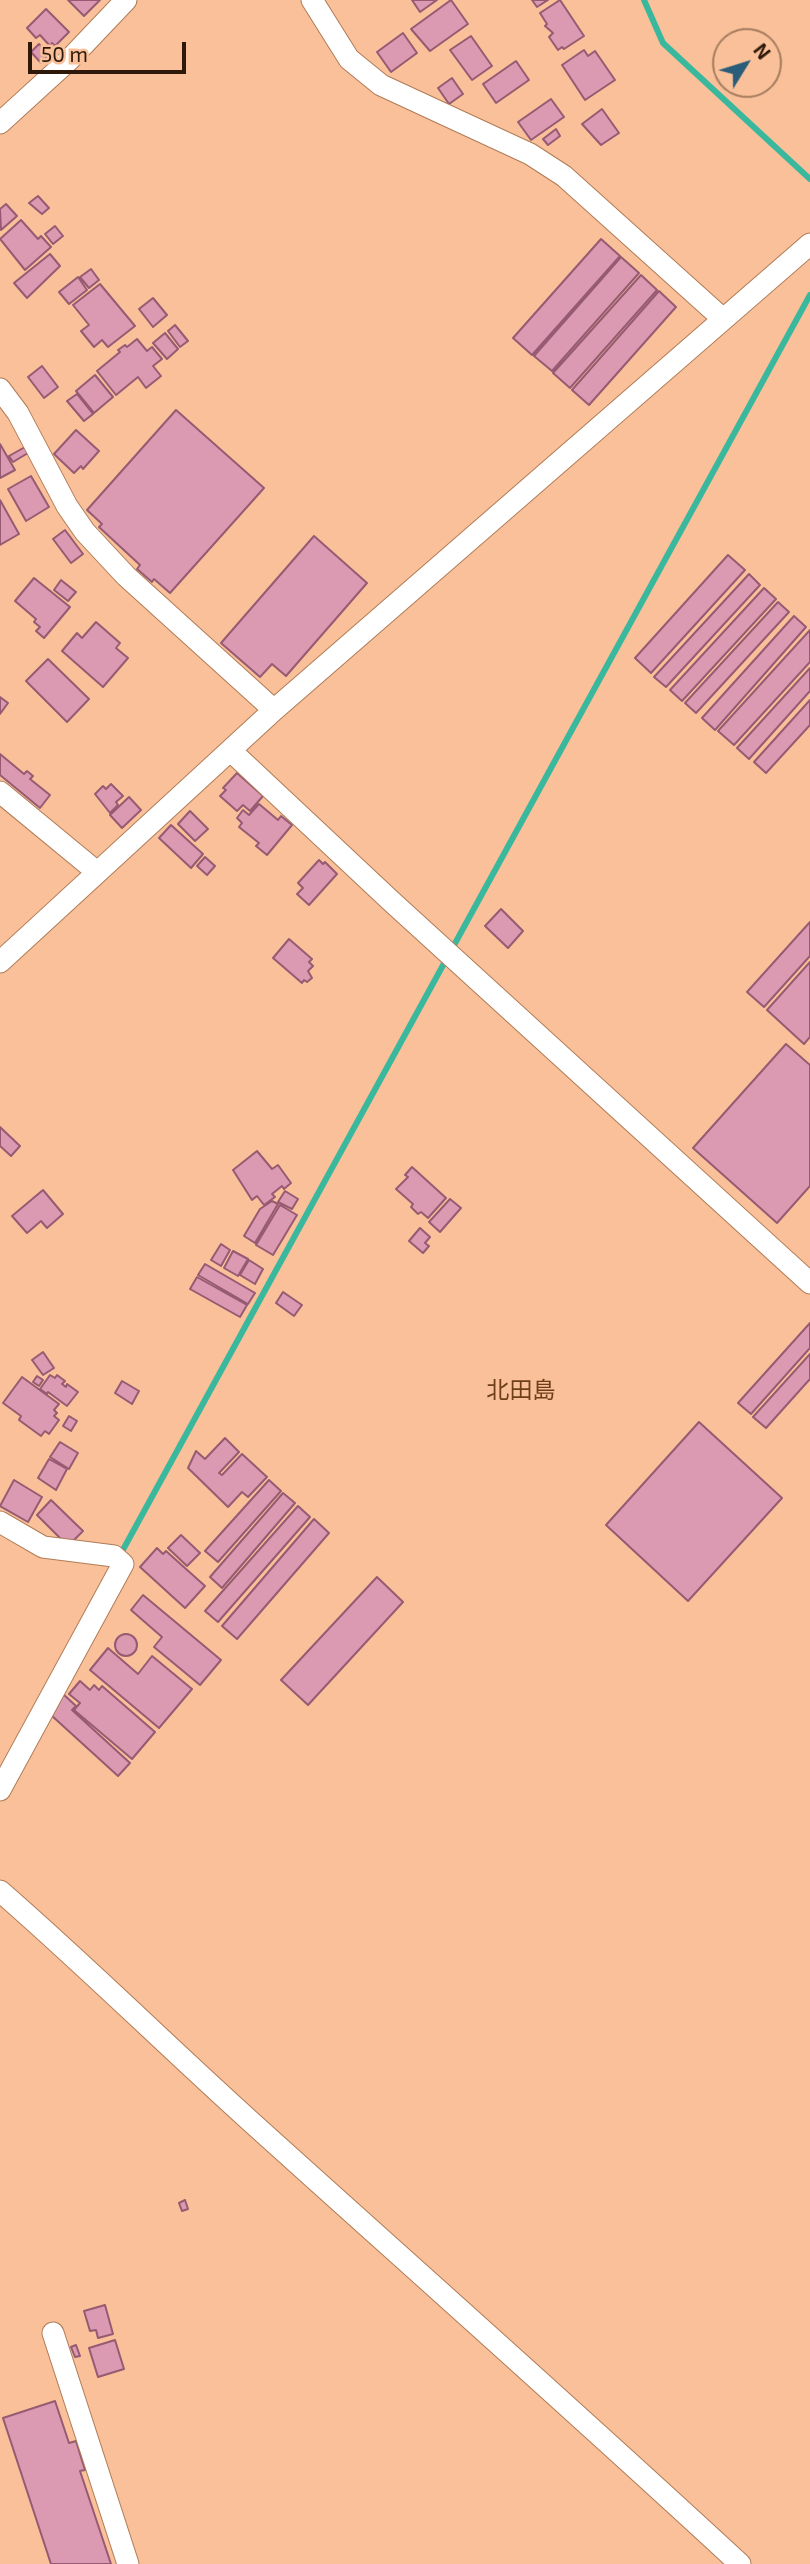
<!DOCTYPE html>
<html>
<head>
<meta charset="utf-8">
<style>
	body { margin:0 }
	#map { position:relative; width:810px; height:2564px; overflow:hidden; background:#f9c099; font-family:"Exo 2",sans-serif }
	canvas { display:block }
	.north { position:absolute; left:712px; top:28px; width:70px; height:70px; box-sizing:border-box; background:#f9c099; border:2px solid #a77d5f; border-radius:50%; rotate:52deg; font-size:19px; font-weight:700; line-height:28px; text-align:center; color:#2d1809 }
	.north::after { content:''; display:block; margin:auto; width:24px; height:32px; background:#295d7a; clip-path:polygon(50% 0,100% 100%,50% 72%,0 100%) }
	.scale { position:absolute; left:28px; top:42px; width:158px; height:32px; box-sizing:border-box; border:4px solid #2d1809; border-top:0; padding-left:9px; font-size:21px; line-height:24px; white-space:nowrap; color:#2d1809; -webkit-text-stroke:5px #f9c099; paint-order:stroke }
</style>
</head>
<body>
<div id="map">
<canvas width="810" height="2564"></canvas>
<div class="north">N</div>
<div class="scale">50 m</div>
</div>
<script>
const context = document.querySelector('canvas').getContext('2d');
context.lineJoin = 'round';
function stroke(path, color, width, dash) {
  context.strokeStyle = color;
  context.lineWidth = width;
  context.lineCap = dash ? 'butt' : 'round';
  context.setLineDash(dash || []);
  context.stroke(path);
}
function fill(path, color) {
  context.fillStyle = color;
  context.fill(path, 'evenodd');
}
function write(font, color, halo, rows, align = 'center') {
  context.font = font + ' "Exo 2","Noto Sans JP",sans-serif';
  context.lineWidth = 7;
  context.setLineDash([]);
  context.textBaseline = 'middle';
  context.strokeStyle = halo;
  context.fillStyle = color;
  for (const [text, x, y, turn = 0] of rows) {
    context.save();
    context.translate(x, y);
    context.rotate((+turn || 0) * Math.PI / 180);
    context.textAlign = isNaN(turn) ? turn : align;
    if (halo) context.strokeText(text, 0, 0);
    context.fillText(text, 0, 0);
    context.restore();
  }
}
stroke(new Path2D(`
	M644,0L663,43L810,179
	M119,1557L810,295`), '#3ab89e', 6);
const building = new Path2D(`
	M68,0H100L84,16Z
	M412,0H437L420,12Z
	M451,0L468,24L430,51L411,29Z
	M532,0H548L537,7Z
	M560,0L584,36L564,49L562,47L558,50L549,37L553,33L545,26L547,24L540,13Z
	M46,9L69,32L55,46L52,43L50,46L40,35L36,38L27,28Z
	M403,33L417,53L391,72L377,52Z
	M471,36L492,66L472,80L450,50Z
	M39,44L50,54L41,63L31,52Z
	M584,50L588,56L595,51L615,80L585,100L562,65Z
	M516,61L529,80L496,103L483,84Z
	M452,78L463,94L449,104L438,88Z
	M551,99L564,117L531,140L518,122Z
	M602,109L619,133L601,145L582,124Z
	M556,129L560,136L548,145L543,139Z
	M38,196L49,208L42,214L29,203Z
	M6,204L17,216L1,230L0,209Z
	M21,220L38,239L41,236L51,247L25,270L0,239Z
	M55,226L63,236L53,244L45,234Z
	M601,239L620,256L532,355L513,338Z
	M50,254L60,266L27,298L14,283Z
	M621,257L639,273L552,371L534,356Z
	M91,269L99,280L89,288L80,277Z
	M641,275L657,290L570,388L553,373Z
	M78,277L87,290L69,304L59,292Z
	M100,284L135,326L108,347L102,340L94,347L81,331L89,325L73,305Z
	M659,291L676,307L589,405L572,390Z
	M153,298L167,315L153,327L139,309Z
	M175,325L188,341L180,347L168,331Z
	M165,333L178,349L167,359L153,343Z
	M137,339L147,351L152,347L162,359L153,366L161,376L146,388L138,377L116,395L97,371L120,352L118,350L125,345L127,347Z
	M42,366L58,387L44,398L28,377Z
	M95,375L113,397L94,413L76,391Z
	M77,394L93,414L84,421L67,401Z
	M176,410L264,488L170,593L154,579L152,582L137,569L140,565L99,527L102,524L87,510Z
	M76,430L99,451L83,469L81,466L74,473L54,454Z
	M0,444L15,470L0,478Z
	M25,447L28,453L13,462L9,456Z
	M31,476L49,507L26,521L8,489Z
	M0,500L19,534L0,545Z
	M65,530L83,554L71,563L53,539Z
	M314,536L367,583L286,676L272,664L260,677L221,643Z
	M728,555L745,570L651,673L635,658Z
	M749,574L760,585L666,687L654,677Z
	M34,578L70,607L44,638L36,631L40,627L34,622L36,619L15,601Z
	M61,580L76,592L68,601L54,590Z
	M764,588L776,599L682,701L670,690Z
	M778,602L789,612L696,713L685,703Z
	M794,616L806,627L715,730L702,718Z
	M96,622L120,643L116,648L128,658L103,687L62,651L77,633L82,638Z
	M810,630V662L734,745L718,731Z
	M48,659L89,699L67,722L26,681Z
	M810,668V691L749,759L737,748Z
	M0,697L8,703L0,714Z
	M810,700V725L766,773L754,762Z
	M0,754L24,774L27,771L33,776L30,779L50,795L40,808L0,775Z
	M237,773L263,796L250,811L243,805L237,811L220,796L226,790L223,788Z
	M111,784L123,796L116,802L118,805L110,813L95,794L103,786L106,789Z
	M129,797L141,810L122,828L110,815Z
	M259,804L278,820L281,816L292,825L267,855L256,846L259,843L239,827L242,823L237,818L243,810L249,815Z
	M190,811L208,829L195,841L178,824Z
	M171,825L203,854L191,868L159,838Z
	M205,857L215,866L207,875L197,866Z
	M319,860L323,864L325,862L337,874L309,905L297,894L303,888L298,883Z
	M501,909L523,931L508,948L485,926Z
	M810,922V956L764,1007L747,992Z
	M289,939L312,959L309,962L313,966L308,971L312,978L307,982L304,980L302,983L273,958Z
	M810,962V1037L804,1044L767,1010Z
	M786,1044L810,1065V1186L777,1223L693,1148Z
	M0,1127L20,1146L11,1156L0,1146Z
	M257,1151L272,1169L278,1165L291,1183L284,1189L282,1186L272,1194L275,1197L264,1205L257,1196L252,1200L233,1170Z
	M412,1167L446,1198L428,1218L421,1212L418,1214L411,1207L413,1204L396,1189L408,1177L405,1175Z
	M43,1190L63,1214L47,1228L41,1221L27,1233L12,1216Z
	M285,1191L298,1199L292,1209L278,1202Z
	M450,1199L461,1208L440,1232L429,1222Z
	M272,1201L278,1204L255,1243L244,1236L260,1209Z
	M280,1205L297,1215L273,1255L256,1245Z
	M420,1228L430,1237L425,1243L429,1246L423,1253L409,1241Z
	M221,1244L230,1250L221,1266L211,1260Z
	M233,1251L248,1259L238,1276L224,1268Z
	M249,1260L263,1269L255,1284L240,1275Z
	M205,1264L255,1293L248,1304L198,1275Z
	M197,1277L247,1305L240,1317L190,1289Z
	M283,1292L302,1305L294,1316L276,1303Z
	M810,1323V1348L751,1414L738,1403Z
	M43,1352L54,1368L43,1375L32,1360Z
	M810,1354V1379L766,1428L753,1417Z
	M50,1375L55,1378L57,1375L65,1381L62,1384L66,1387L67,1384L78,1392L67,1406L48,1392L47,1394L40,1389Z
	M37,1376L43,1380L39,1386L33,1382Z
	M22,1377L59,1404L54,1410L57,1413L54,1416L59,1420L49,1434L45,1431L41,1436L19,1420L21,1416L3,1403Z
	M122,1381L139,1391L132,1404L115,1393Z
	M69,1416L77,1421L71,1431L63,1426Z
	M699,1422L782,1498L688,1601L606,1525Z
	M225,1438L239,1452L219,1473L222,1475L242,1454L267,1477L248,1497L242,1492L228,1507L188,1468L196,1451L205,1459Z
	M60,1442L78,1453L69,1469L50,1457Z
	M49,1459L67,1469L56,1490L38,1478Z
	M14,1480L42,1497L28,1522L0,1506Z
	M269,1480L281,1491L218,1562L205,1551Z
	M283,1493L295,1503L222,1588L210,1577Z
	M51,1500L83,1531L68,1546L37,1515Z
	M298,1506L310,1517L218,1622L205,1611Z
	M314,1519L329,1533L237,1639L222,1626Z
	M181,1535L200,1553L187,1566L168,1548Z
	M157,1548L163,1554L166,1551L205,1586L185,1608L140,1567Z
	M377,1577L403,1602L308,1705L281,1680Z
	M143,1595L221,1660L200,1685L154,1647L162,1637L131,1610Z
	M115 1645a11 11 0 1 1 22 0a11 11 0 1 1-22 0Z
	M108,1648L138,1674L152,1656L192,1689L159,1728L90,1670Z
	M80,1681L90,1690L94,1685L99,1690L102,1686L155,1732L132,1759L74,1710L80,1703L69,1694Z
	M62,1693L76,1706L72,1710L130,1763L118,1776L51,1715Z
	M185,2200L188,2209L182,2211L179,2203Z
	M105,2305L113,2334L98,2338L96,2330L90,2331L84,2311Z
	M115,2340L124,2369L98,2377L89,2348Z
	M76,2345L80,2356L75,2357L71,2347Z
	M55,2401L69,2443L76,2441L85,2470L80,2471L111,2564H51L3,2418Z`);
fill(building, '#db9ab2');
stroke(building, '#965b72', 2);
const minor = new Path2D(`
	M312,0L349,59L381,85L530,154L564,176L723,319
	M0,123L69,60L126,0
	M0,389L18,413L67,506L85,532L126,576L274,710
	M231,751L391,901L810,1283
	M0,792L97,872
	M0,962L274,710L810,244
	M0,1522L43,1547L114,1556L123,1564L0,1790
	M0,1891C85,1965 166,2045 249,2120C413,2268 578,2414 740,2564
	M53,2333L128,2564`);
stroke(minor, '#b07c57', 23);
stroke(minor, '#fff', 21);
write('23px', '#6d3e19', '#f9c099', [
	["北田島",521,1390]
]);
</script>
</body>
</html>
